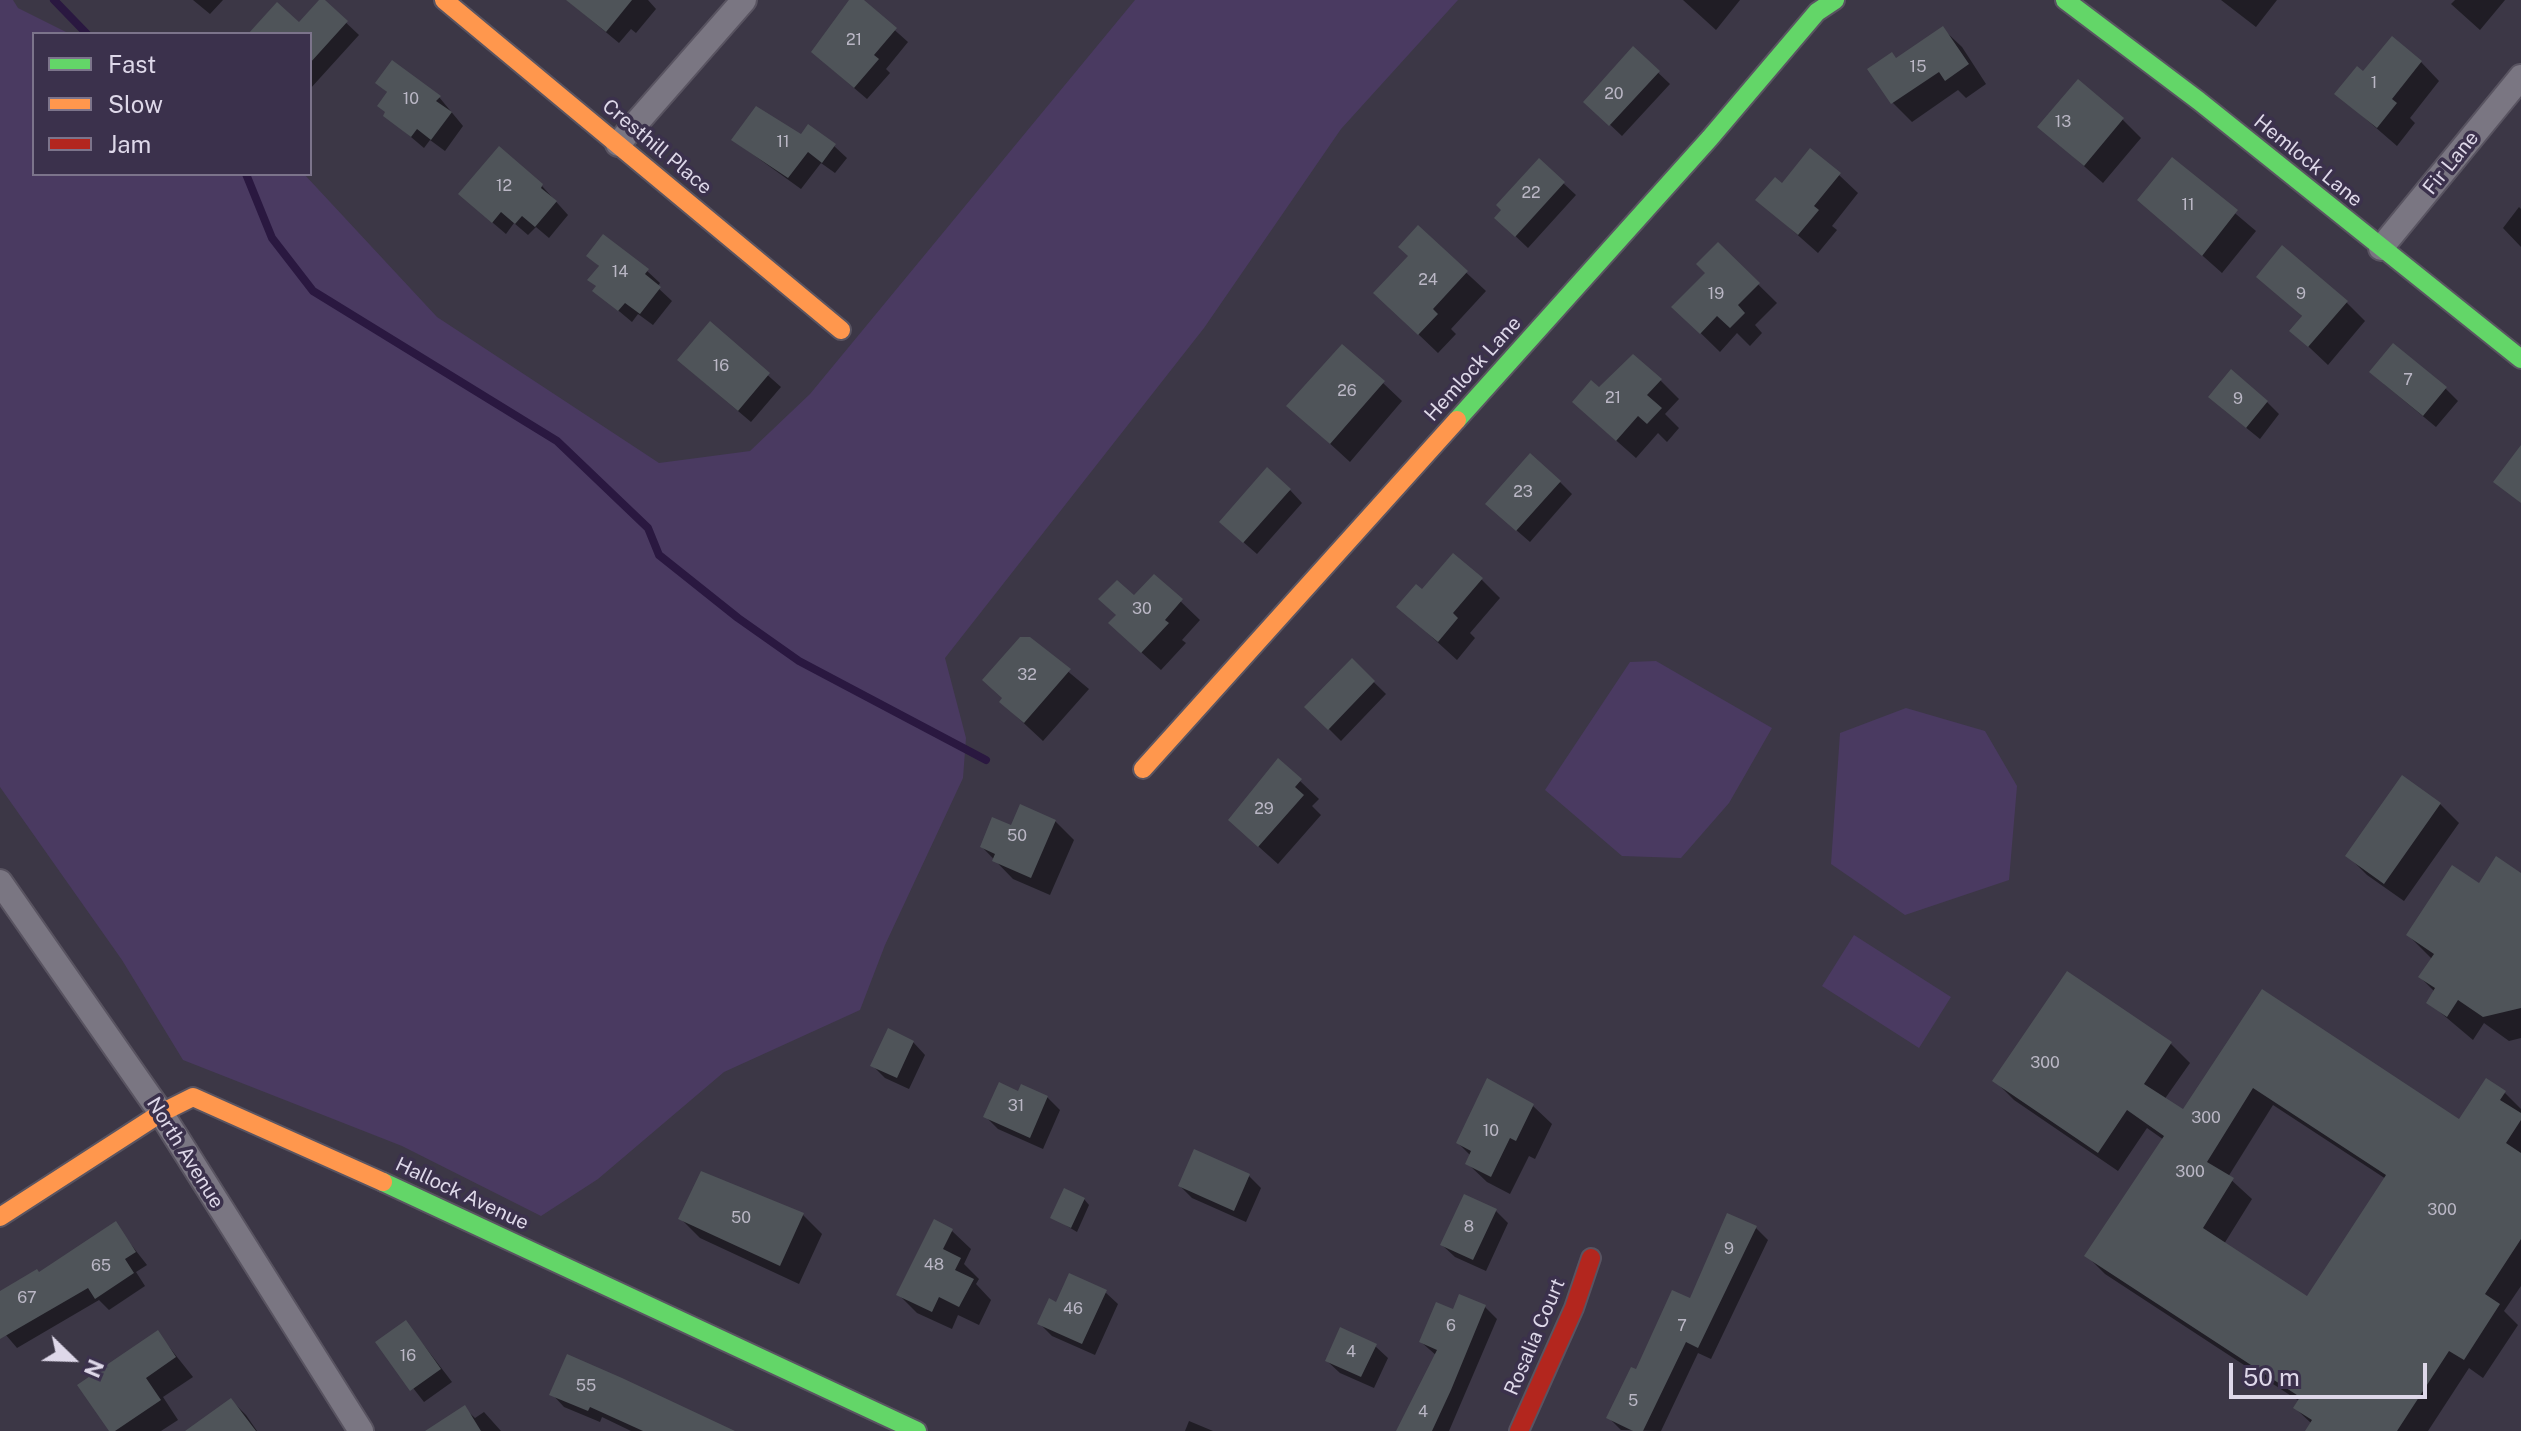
<!DOCTYPE html>
<html>
<head>
<meta charset="utf-8">
<style>
	body { margin:0 }
	#map { position:relative; width:2521px; height:1431px; overflow:hidden; background:#3c3746; font-family:"Public Sans",sans-serif }
	canvas { display:block }
	.legend { position:absolute; left:32px; top:32px; width:280px; height:144px; box-sizing:border-box; background:#3b314c; border:2px solid #7c748b; margin:0; padding:10px 14px; list-style:none; font-size:24px; color:#ded8e9 }
	.legend li { display:flex; align-items:center; gap:16px; height:40px }
	.legend b { width:40px; border:2px solid #7c748b }
	.north { position:absolute; left:32px; top:1319px; width:80px; height:80px; -webkit-text-stroke:6px #3b314c; paint-order:stroke; rotate:113deg; font-size:22px; font-weight:700; line-height:32px; text-align:center; color:#ded8e9 }
	.north::after { content:''; display:block; margin:auto; width:28px; height:36px; background:#ded8e9; clip-path:polygon(50% 0,100% 100%,50% 72%,0 100%) }
	.scale { position:absolute; left:2229px; top:1363px; width:198px; height:36px; box-sizing:border-box; border:4px solid #ded8e9; border-top:0; padding-left:10px; font-size:24px; line-height:28px; white-space:nowrap; color:#ded8e9; -webkit-text-stroke:6px #3b314c; paint-order:stroke }
</style>
</head>
<body>
<div id="map">
<canvas width="2521" height="1431"></canvas>
<ul class="legend">
<li><b style="height:10px;background:#63d668"></b>Fast</li>
<li><b style="height:10px;background:#ff974d"></b>Slow</li>
<li><b style="height:10px;background:#b3261e"></b>Jam</li>
</ul>
<div class="north">N</div>
<div class="scale">50 m</div>
</div>
<script>
const context = document.querySelector('canvas').getContext('2d');
context.lineJoin = 'round';
function fill(path, color) {
  context.fillStyle = color;
  context.fill(path, 'evenodd');
}
function stroke(path, color, width, dash) {
  context.strokeStyle = color;
  context.lineWidth = width;
  context.lineCap = dash ? 'butt' : 'round';
  context.setLineDash(dash || []);
  context.stroke(path);
}
function write(font, color, halo, rows, align = 'center') {
  context.font = font + ' "Public Sans",sans-serif';
  context.lineWidth = 7;
  context.setLineDash([]);
  context.textBaseline = 'middle';
  context.strokeStyle = halo;
  context.fillStyle = color;
  for (const [text, x, y, turn = 0] of rows) {
    context.save();
    context.translate(x, y);
    context.rotate((+turn || 0) * Math.PI / 180);
    context.textAlign = isNaN(turn) ? turn : align;
    if (halo) context.strokeText(text, 0, 0);
    context.fillText(text, 0, 0);
    context.restore();
  }
}
fill(new Path2D(`
	M0,0H13L18,8L70,34H34V174H304L437,317L659,463L750,451L810,394L1135,0H1458L1341,129L1204,328L945,658L966,738L963,778L885,945L860,1010L724,1072L598,1179L541,1216L402,1146L183,1060L122,960L0,787Z
	M1656,661L1772,728L1729,803L1681,858L1622,856L1545,790L1630,662Z
	M1906,708L1985,731L2017,786L2009,880L1905,915L1831,864L1840,733Z
	M1854,935L1951,997L1919,1048L1822,986Z`), '#4a3a61');
fill(new Path2D(`
	M193,0H223L210,14Z
	M322,0L359,35L310,89V34H251L299,25Z
	M567,0H648L656,9L636,33L631,29L619,43Z
	M853,0H861L908,42L886,69L890,73L867,99L826,64Z
	M1683,0H1740L1716,30Z
	M2221,0H2277L2256,27Z
	M2455,0H2505L2480,30L2451,4Z
	M1943,29L1962,47L1986,84L1966,98L1958,90L1912,122L1893,103L1870,70L1897,60Z
	M1633,49L1670,84L1622,136L1586,102Z
	M2421,62L2439,81L2410,118L2415,123L2397,146L2337,94L2364,74Z
	M378,83L439,97L463,126L445,151L430,140L424,148L385,115L389,94Z
	M2122,119L2141,138L2103,183L2040,127Z
	M801,137L834,146L847,158L835,173L821,163L801,189L733,140Z
	M499,149L542,186L568,215L549,238L536,227L528,235L514,223L506,234L473,206Z
	M2172,160L2256,231L2222,273L2140,200Z
	M1839,175L1858,193L1832,226L1837,230L1818,253L1758,200L1782,185Z
	M1563,183L1576,195L1528,248L1509,230Z
	M2519,207L2521,209V247L2503,228Z
	M1418,228L1486,291L1451,329L1456,334L1438,353L1395,312Z
	M1718,245L1777,303L1755,325L1762,333L1750,346L1737,333L1720,352L1674,307L1707,273Z
	M589,256L647,271L660,283L657,287L672,301L653,325L638,314L632,322L595,291L600,267Z
	M2258,276L2346,302L2365,321L2328,365L2292,331L2303,317Z
	M710,324L781,387L751,422L692,372Z
	M1660,380L1679,399L1665,414L1679,428L1667,442L1658,433L1636,458L1593,420L1599,389Z
	M1383,383L1402,401L1350,462L1289,406Z
	M2384,384L2445,388L2458,401L2436,427Z
	M2267,402L2279,414L2260,439L2223,409Z
	M1560,482L1572,494L1530,542L1500,516Z
	M1290,490L1302,503L1257,554L1234,534Z
	M1154,576L1200,620L1182,640L1186,643L1161,670L1130,642L1134,598Z
	M1481,579L1500,598L1470,633L1475,638L1457,660L1399,607L1422,592Z
	M1029,639L1089,689L1043,741L1001,702Z
	M1352,661L1386,694L1341,741L1307,707Z
	M1300,781L1319,799L1312,806L1321,815L1278,864L1249,838Z
	M2440,804L2459,823L2404,901L2367,875L2348,856Z
	M1055,821L1074,840L1050,895L1013,879L982,847L1012,827Z
	M2521,875V1038L2509,1041L2484,1023L2473,1040L2428,1002L2435,992L2420,977L2432,959L2408,935L2479,885Z
	M2068,974L2171,1044L2190,1063L2164,1100L2183,1112L2262,992L2460,1122L2505,1093L2521,1109V1286L2504,1311L2518,1325L2483,1378L2469,1368L2428,1431H2313L2312,1424L2295,1408L2299,1401L2105,1274L2087,1256L2164,1140L2147,1128L2118,1171L2014,1100L1995,1081ZM2273,1105L2386,1179L2308,1299L2224,1244L2252,1199L2228,1177Z
	M913,1042L925,1055L909,1089L885,1078L873,1066Z
	M1047,1097L1060,1110L1043,1149L998,1129L986,1117Z
	M1533,1106L1552,1124L1535,1159L1529,1156L1510,1194L1487,1182L1468,1164L1471,1156L1458,1143Z
	M702,1173L803,1215L822,1234L799,1284L700,1238L681,1219Z
	M1249,1176L1261,1188L1246,1222L1192,1198L1180,1186Z
	M1465,1196L1496,1211L1508,1223L1486,1271L1455,1257L1442,1245Z
	M1084,1199L1089,1205L1077,1232L1052,1217Z
	M115,1224L147,1265L136,1272L145,1286L109,1310L99,1300L17,1348L0,1328V1293L39,1274Z
	M1756,1228L1768,1240L1711,1359L1698,1353L1661,1431L1621,1430L1609,1418L1637,1372L1691,1300Z
	M952,1231L971,1249L964,1264L979,1279L976,1284L991,1300L979,1325L958,1315L952,1329L917,1313L898,1294Z
	M1105,1292L1118,1304L1095,1355L1052,1336L1039,1323L1057,1304Z
	M1485,1307L1497,1319L1449,1431H1398L1437,1356L1421,1342L1454,1312Z
	M406,1322L452,1382L424,1402L378,1343Z
	M158,1333L193,1377L163,1397L178,1420L161,1431H111Z
	M1375,1346L1388,1358L1374,1388L1340,1373L1327,1361Z
	M552,1394L730,1431H631L602,1417L600,1422L564,1407Z
	M231,1400L246,1415L257,1431H211Z
	M464,1408L475,1418L484,1412L501,1431H438Z
	M1189,1421L1213,1431H1185Z`), '#0007');
stroke(new Path2D(`
	M54,0L87,34
	M246,174L272,238L313,291L557,441L648,528L659,555L738,618L799,661L986,760`), '#2a1840', 8);
fill(new Path2D(`
	M319,0H325L348,21L310,63V34H248L277,2L299,22Z
	M566,0H632L606,32Z
	M849,0H864L897,28L874,55L879,59L854,88L811,52Z
	M1943,26L1969,64L1945,81L1939,72L1891,104L1867,69L1892,52L1896,58Z
	M2392,36L2422,61L2392,99L2397,103L2377,128L2334,94L2357,66L2363,71Z
	M1633,46L1660,71L1609,126L1583,102Z
	M392,60L441,96L436,101L452,112L431,140L417,129L411,137L383,116L385,112L377,106L387,92L375,83Z
	M2078,79L2124,118L2084,166L2037,127Z
	M756,106L801,134L808,124L836,144L822,163L808,152L788,178L731,140Z
	M499,146L543,184L541,188L557,201L535,227L522,216L515,224L501,212L492,223L458,194Z
	M1810,148L1841,173L1814,206L1819,210L1798,235L1755,200L1775,177L1782,183Z
	M2172,157L2238,210L2202,256L2137,200Z
	M1539,158L1565,182L1515,237L1494,218L1501,210L1496,205Z
	M1418,225L1468,271L1433,309L1438,314L1418,335L1373,293L1408,256L1398,247Z
	M603,234L649,269L645,274L661,287L640,314L625,303L618,311L592,291L596,286L587,280L599,266L586,256Z
	M1718,242L1760,283L1738,305L1745,313L1730,328L1717,316L1700,334L1671,307L1705,273L1696,264Z
	M2282,245L2348,301L2308,347L2289,331L2302,316L2256,277Z
	M710,321L770,373L738,411L677,360Z
	M2393,343L2447,387L2423,416L2369,372Z
	M1342,344L1385,381L1330,444L1286,406Z
	M1633,354L1662,379L1647,395L1662,408L1647,424L1638,416L1616,441L1572,402L1591,380L1599,387Z
	M2231,369L2268,401L2246,428L2208,397Z
	M2521,445V503L2493,482Z
	M1530,453L1561,481L1516,531L1485,504Z
	M1267,467L1291,489L1243,543L1219,522Z
	M1453,553L1483,578L1453,613L1458,618L1438,642L1396,607L1416,584L1422,589Z
	M1154,574L1183,599L1165,620L1169,623L1141,653L1108,623L1116,615L1098,599L1117,580L1134,595Z
	M1020,637H1030L1071,669L1024,723L999,702L1002,698L982,680Z
	M1352,658L1375,681L1328,730L1304,707Z
	M1278,758L1302,779L1295,787L1304,795L1258,847L1228,820Z
	M2402,775L2441,803L2384,884L2345,856Z
	M1020,804L1056,820L1031,878L992,861L995,854L980,847L992,817L1011,825Z
	M2496,856L2521,873V1008L2483,1017L2458,1000L2447,1017L2426,1003L2435,988L2418,977L2434,954L2406,935L2452,865L2479,883Z
	M2067,971L2172,1042L2144,1084L2183,1109L2262,989L2459,1119L2486,1078L2506,1091L2500,1100L2521,1113V1120L2506,1143L2521,1153V1239L2485,1294L2500,1304L2464,1360L2449,1351L2397,1431H2305L2312,1420L2293,1408L2300,1397L2084,1256L2164,1136L2127,1110L2098,1153L1992,1081ZM2253,1088L2386,1175L2307,1296L2203,1228L2234,1178L2207,1162Z
	M888,1028L914,1041L897,1078L870,1066Z
	M1487,1078L1534,1104L1516,1141L1510,1138L1491,1177L1465,1164L1471,1151L1456,1143Z
	M999,1082L1018,1091L1021,1084L1048,1096L1030,1138L983,1117Z
	M1194,1149L1250,1174L1234,1211L1178,1186Z
	M701,1171L804,1213L780,1266L678,1219Z
	M1064,1188L1085,1198L1071,1228L1050,1218Z
	M1464,1194L1497,1209L1473,1260L1440,1245Z
	M1727,1213L1757,1226L1698,1348L1686,1342L1643,1431H1633L1606,1418L1631,1367L1636,1369L1672,1290L1690,1298Z
	M934,1219L953,1229L943,1249L961,1258L955,1270L974,1279L959,1307L939,1297L932,1312L896,1295Z
	M116,1221L136,1252L125,1259L134,1273L95,1299L88,1288L0,1339V1291L37,1269L39,1272Z
	M1069,1273L1107,1290L1082,1344L1037,1324L1049,1298L1056,1302Z
	M1459,1294L1486,1305L1451,1390L1432,1431H1396L1437,1350L1419,1342L1436,1302L1453,1309Z
	M406,1320L441,1369L410,1391L375,1342Z
	M1340,1327L1377,1344L1361,1377L1325,1361Z
	M158,1330L176,1357L146,1378L161,1400L115,1431H109L77,1385Z
	M567,1354L622,1378L735,1431H643L590,1407L588,1411L549,1395Z
	M231,1398L256,1431H185Z
	M465,1405L481,1431H425Z`), '#4f5459');
const street = new Path2D(`
	M618,144L744,0
	M2381,248L2521,77
	M0,882L161,1113L361,1431`);
const fast = new Path2D(`
	M2065,0L2199,101L2521,359
	M1457,420L1710,138L1817,12L1835,0
	M383,1182L917,1431`);
const slow = new Path2D(`
	M444,0L841,330
	M1143,769L1457,420
	M0,1217L161,1113L193,1097L383,1182`);
const jam = new Path2D(`
	M1519,1431L1574,1308L1591,1258`);
stroke(street, '#595461', 28);
stroke(fast, '#595461', 22);
stroke(slow, '#595461', 22);
stroke(jam, '#595461', 22);
stroke(street, '#7a7682', 24);
stroke(fast, '#63d668', 18);
stroke(slow, '#ff974d', 18);
stroke(jam, '#b3261e', 18);
write('16px', '#bab7c5', null, [
	["21",854,40],
	["15",1918,67],
	["1",2374,83],
	["20",1614,94],
	["10",411,99],
	["13",2063,122],
	["11",783,142],
	["12",504,186],
	["22",1531,193],
	["11",2188,205],
	["14",620,272],
	["24",1428,280],
	["19",1716,294],
	["9",2301,294],
	["16",721,366],
	["7",2408,380],
	["26",1347,391],
	["21",1613,398],
	["9",2238,399],
	["23",1523,492],
	["30",1142,609],
	["32",1027,675],
	["29",1264,809],
	["50",1017,836],
	["300",2045,1063],
	["31",1016,1106],
	["300",2206,1118],
	["10",1491,1131],
	["300",2190,1172],
	["300",2442,1210],
	["50",741,1218],
	["8",1469,1227],
	["9",1729,1249],
	["48",934,1265],
	["65",101,1266],
	["67",27,1298],
	["46",1073,1309],
	["6",1451,1326],
	["7",1682,1326],
	["4",1351,1352],
	["16",408,1356],
	["55",586,1386],
	["5",1633,1401],
	["4",1423,1412]
]);
write('20px', '#ded8e9', '#3b314c', [
	["Cresthill Place",657,147,40],
	["Hemlock Lane",2308,161,39],
	["Fir Lane",2451,163,-51],
	["Hemlock Lane",1473,369,-48],
	["North Avenue",185,1153,58],
	["Hallock Avenue",462,1194,25],
	["Rosalia Court",1535,1337,-67]
]);
</script>
</body>
</html>
